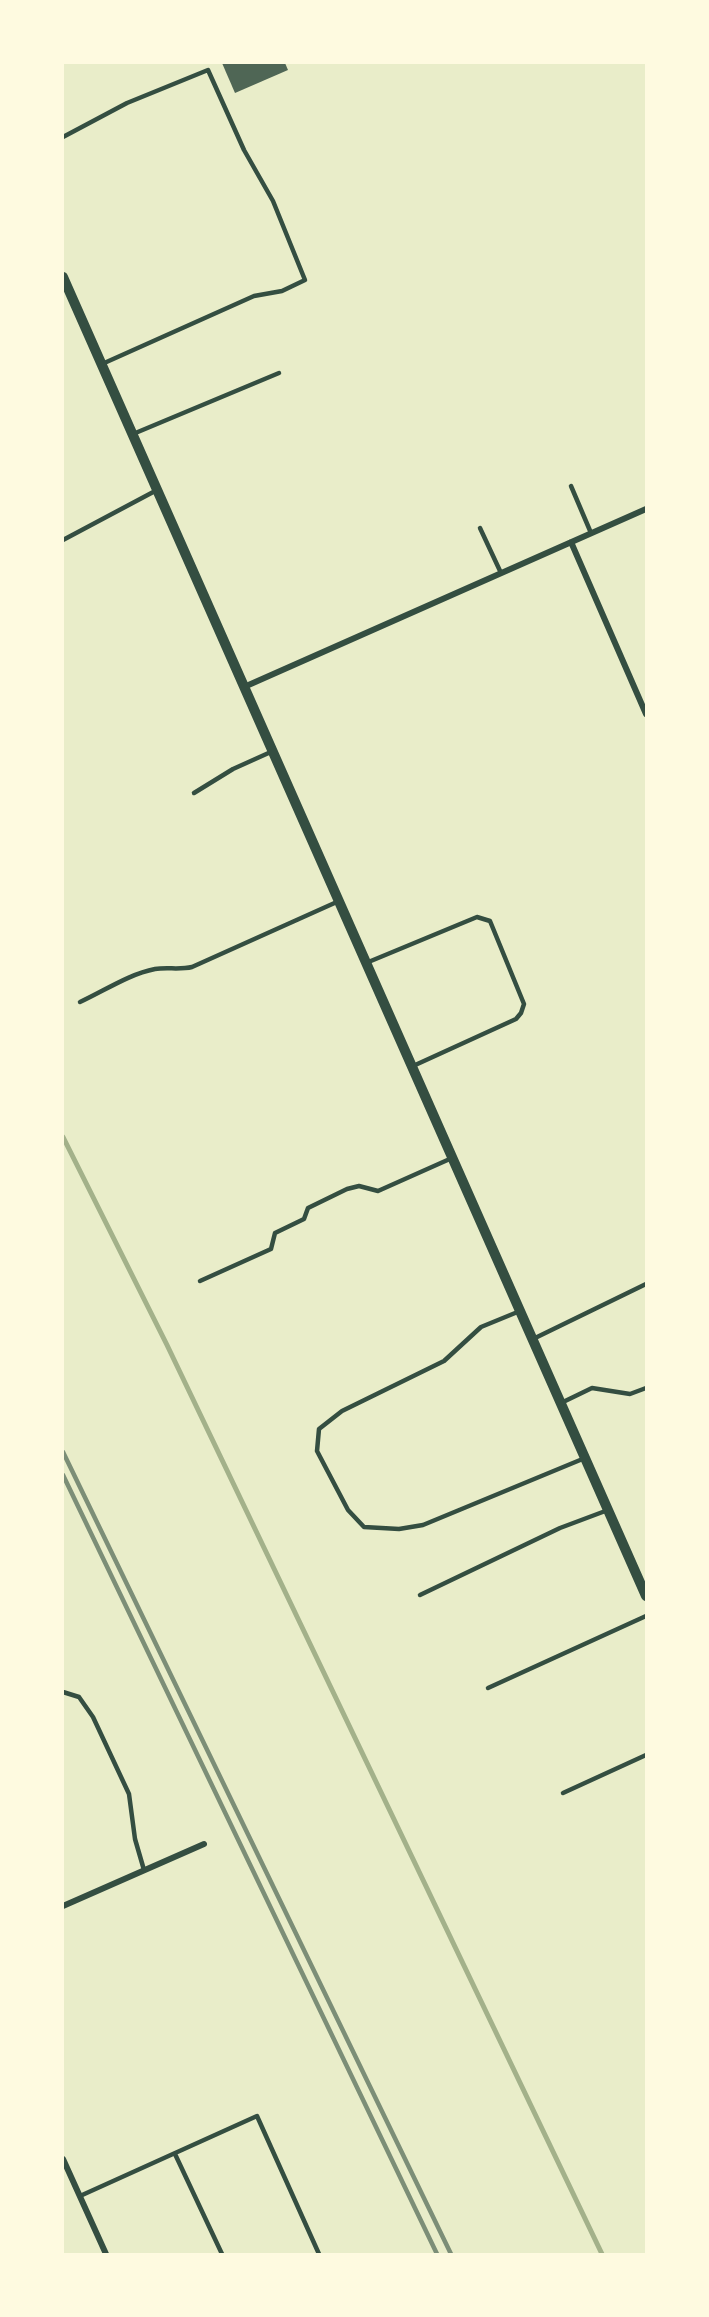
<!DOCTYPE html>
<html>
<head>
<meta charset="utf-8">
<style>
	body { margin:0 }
	#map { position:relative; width:709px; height:2317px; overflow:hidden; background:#e9edc9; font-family:"DejaVu Sans",sans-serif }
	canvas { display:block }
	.frame { position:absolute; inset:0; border:64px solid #fefae0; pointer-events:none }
</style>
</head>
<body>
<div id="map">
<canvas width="709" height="2317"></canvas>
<div class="frame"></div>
</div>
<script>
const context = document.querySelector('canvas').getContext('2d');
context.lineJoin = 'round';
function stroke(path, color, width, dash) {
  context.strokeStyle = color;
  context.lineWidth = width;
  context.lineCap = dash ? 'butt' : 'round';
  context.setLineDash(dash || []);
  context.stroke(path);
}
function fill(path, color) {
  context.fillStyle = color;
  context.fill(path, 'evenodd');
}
stroke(new Path2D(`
	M63,1137L167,1345L602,2254`), '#a3b18a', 5);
fill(new Path2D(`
	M222,63H285L288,70L235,93Z`), '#4f6655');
stroke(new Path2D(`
	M63,137L127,103L208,70L244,150L273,201L305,280L282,291L254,296L102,364
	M133,434L279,373
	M571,486L591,533
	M480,528L501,573
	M63,540L157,490
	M194,793L233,769L273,751
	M366,963L477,917L490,921L524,1004L521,1013L516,1019L413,1066
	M80,1002C104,991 129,974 155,969C167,967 180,970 192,967L339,901
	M200,1281L271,1249L275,1233L304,1219L308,1208L347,1189L359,1186L378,1191L452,1158
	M520,1311L481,1327L444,1361L342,1411L319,1429L317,1451L348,1510L364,1527L399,1529L423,1525L585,1458
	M533,1339L646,1284
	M561,1403L592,1388L630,1394L646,1388
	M420,1595L560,1528L608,1510
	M488,1688L646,1616
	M63,1692L79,1697L93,1717L129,1794L135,1839L144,1870
	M563,1793L646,1755
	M175,2154L222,2254
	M80,2196L257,2116L319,2254`), '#344e41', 4.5);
stroke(new Path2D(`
	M571,542L646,714
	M244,687L646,509
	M63,1906L204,1844
	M63,2159L106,2254`), '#344e41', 6);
stroke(new Path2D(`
	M63,277L646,1596`), '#344e41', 10);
stroke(new Path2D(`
	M63,1452L451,2254
	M63,1475L437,2254`), '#7c8e77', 4.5);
</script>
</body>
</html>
